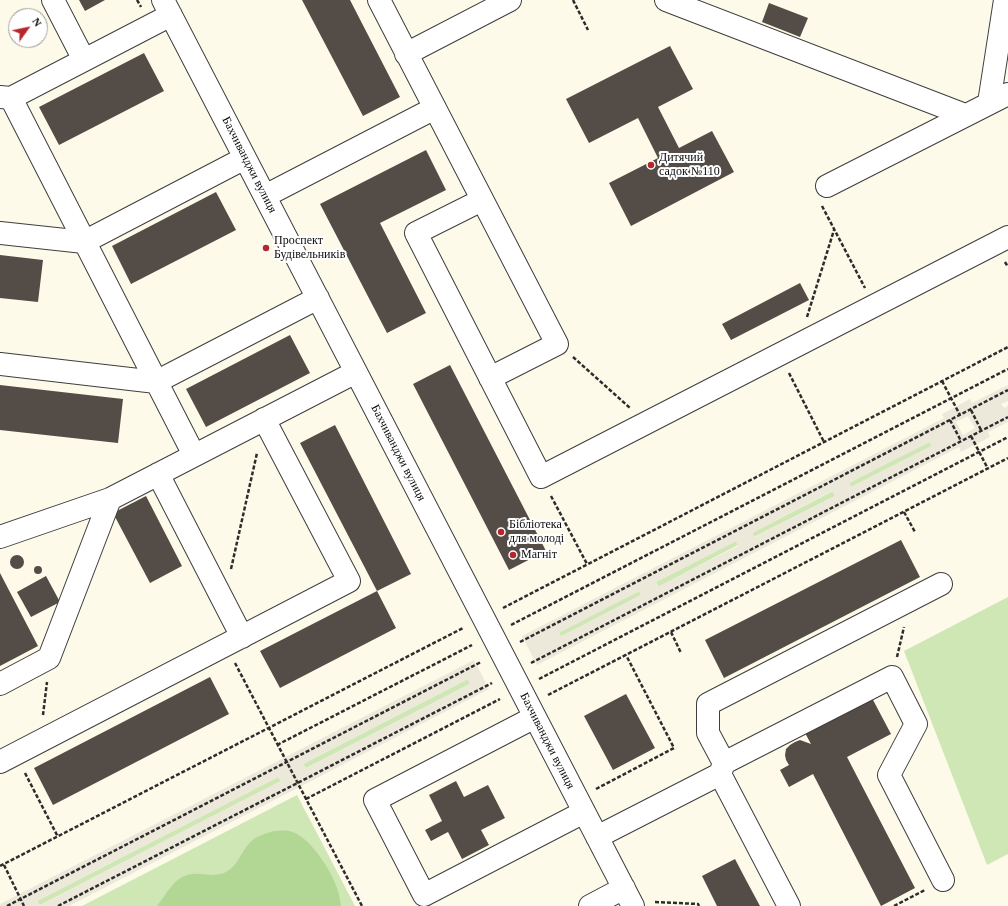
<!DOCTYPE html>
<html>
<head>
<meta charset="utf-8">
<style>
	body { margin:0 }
	#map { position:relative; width:1008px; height:906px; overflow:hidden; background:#fefae9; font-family:"Times New Roman",serif }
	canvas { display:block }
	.north { position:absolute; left:8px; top:8px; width:40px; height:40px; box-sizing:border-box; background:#fff; border:1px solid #9d9d9d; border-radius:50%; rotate:57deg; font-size:11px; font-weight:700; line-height:16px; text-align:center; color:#0b0b0b }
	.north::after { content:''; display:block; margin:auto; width:14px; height:18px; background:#b6272d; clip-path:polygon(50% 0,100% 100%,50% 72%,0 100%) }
</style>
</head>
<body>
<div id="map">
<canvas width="1008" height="906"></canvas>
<div class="north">N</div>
</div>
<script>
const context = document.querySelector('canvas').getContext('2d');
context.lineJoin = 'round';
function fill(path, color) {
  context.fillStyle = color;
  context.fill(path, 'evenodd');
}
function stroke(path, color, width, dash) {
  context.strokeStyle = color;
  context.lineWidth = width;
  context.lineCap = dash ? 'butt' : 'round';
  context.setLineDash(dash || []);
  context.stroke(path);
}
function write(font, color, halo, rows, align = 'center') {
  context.font = font + ' "Times New Roman",serif';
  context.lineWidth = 4;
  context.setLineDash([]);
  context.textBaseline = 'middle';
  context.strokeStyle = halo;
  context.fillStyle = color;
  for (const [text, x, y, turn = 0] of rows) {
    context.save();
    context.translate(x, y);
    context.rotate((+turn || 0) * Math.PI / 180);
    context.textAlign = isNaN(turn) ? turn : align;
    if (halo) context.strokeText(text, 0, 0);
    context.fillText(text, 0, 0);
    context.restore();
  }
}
fill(new Path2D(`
	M929,441L932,446L851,487L849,483Z
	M833,491L835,496L754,537L752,533Z
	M736,541L738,545L658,587L656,582Z
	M639,591L641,595L561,637L559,632Z
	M1008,597V854L987,865L904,651Z
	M468,679L470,684L306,768L303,764Z
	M278,777L281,781L40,905L37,901Z
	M297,795L355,906H82Z`), '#cee7b5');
fill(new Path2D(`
	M274,831C279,831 285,830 289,831C309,835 331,870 337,888C339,893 340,900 341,906H157C170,889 177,871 202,874C210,875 217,876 226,872C237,866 240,855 247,846C253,837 264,834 274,831Z`), '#b2d794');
fill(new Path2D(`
	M1008,385V401L1001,404L1004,408L1008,406V422L988,432L990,437L961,452L959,447L537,665L522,636L944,418L942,414L970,399L972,403ZM968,416L975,428L963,435L956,422ZM930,442L931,446L851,487L849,483ZM832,491L835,496L755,537L752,533ZM736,541L738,546L657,587L656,582ZM639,591L641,595L561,636L559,633Z
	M474,660L489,689L69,906H0V904ZM468,679L470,684L306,768L303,764ZM278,777L281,781L40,905L37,901Z`), '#ece8da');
fill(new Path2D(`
	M79,0H105L85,11Z
	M302,0H350L400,97L363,116Z
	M769,3L808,18L800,37L762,22Z
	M670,46L693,89L658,107L679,148L712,131L734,172L631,226L609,183L658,158L638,118L589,143L566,99Z
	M144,53L164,91L59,145L39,107Z
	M426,150L446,190L380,223L426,313L387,333L320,204Z
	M216,192L236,230L131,284L112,246Z
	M0,255L43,260L38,302L0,298Z
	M800,283L809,300L731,340L722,324Z
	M290,335L310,373L206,427L186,389Z
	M450,365L546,551L509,570L413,384Z
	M0,385L123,399L118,443L0,430Z
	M335,425L411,574L377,591L300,443Z
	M146,496L182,566L150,583L113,513Z
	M901,540L920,577L724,678L705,640Z
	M10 562a7 7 0 1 1 14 0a7 7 0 1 1-14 0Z
	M34 570a4 4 0 1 1 8 0a4 4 0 1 1-8 0Z
	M0,573L38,646L0,666Z
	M46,576L60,602L31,617L17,592Z
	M377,591L396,628L280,688L260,651Z
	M210,677L229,714L53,805L34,768Z
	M626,694L655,748L613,770L584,716Z
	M872,698L891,734L847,757L915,888L881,906L813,774L789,787L780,770L789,765L786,760L785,755L786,749L790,745L795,742L800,740L811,744L805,733Z
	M456,781L464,797L488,785L505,818L481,830L489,845L462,859L448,832L431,841L425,830L442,821L429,795Z
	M735,859L746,880L760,906H717L702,876Z`), '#534c47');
const minor = new Path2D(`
	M53,0L84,60
	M163,0L633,906
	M379,0L557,344L490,378
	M666,0L965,115
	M406,54L510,0
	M0,97L11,98L171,15
	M11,98L194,455
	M989,103L1005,0
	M827,186L1008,94
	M265,196L435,108
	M482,200L416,233L541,477L1008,237
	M0,233L84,242L245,158
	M0,364L156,382L318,298
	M158,474L242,637
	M0,537L110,499L356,372
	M0,684L49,658L110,499
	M535,717L375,800L424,895L584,812
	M0,762L349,581L264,419
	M724,763L892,677L916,724L889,775L943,880
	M720,774L789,906
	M597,837L720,774L724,763L708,733V704L941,584
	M590,906L624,888`);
stroke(minor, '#3e3e3e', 24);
stroke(new Path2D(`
	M137,0L141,7
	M573,0L588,30
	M822,206L865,288
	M1005,262L1008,267
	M807,317L834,230
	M573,357L630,408
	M789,373L824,442
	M942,381L960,415
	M971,410L981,430
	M950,420L961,441
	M971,436L988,469
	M551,496L587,564
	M904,512L915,532
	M231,569L257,453
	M503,608L1008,347
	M511,625L1008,369
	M671,632L681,653
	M520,642L1008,390
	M897,657L904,627
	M235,663L362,906
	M531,663L1008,417
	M539,679L1008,437
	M548,695L1008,458
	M43,715L47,682
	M277,745L472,645
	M25,773L58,837
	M596,789L674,748L626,655
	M306,799L500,699
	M4,865L24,906
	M0,866L463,628
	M655,902L698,904L699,906
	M7,906L481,662
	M58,906L492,683
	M894,906L925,890`), '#2d2d2d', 2.5, [4, 2]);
stroke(minor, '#fff', 22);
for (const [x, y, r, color] of [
	[651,165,4,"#b6272d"],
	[266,248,4,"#b6272d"],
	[501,532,4,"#b6272d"],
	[513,555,4,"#b6272d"]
]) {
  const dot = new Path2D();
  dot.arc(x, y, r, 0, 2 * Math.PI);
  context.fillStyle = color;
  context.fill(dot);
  stroke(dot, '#fff', 1.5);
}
write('12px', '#0b0b0b', '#fff', [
	["Дитячий",659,158],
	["садок №110",659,172],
	["Проспект",274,241],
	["Будівельників",274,255],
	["Бібліотека",509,525],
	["для молоді",509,539],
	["Магніт",521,555]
], 'left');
write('12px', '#0b0b0b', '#fff', [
	["Бахчиванджи вулиця",249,165,63],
	["Бахчиванджи вулиця",398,453,63],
	["Бахчиванджи вулиця",547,741,63]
]);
</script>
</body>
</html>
